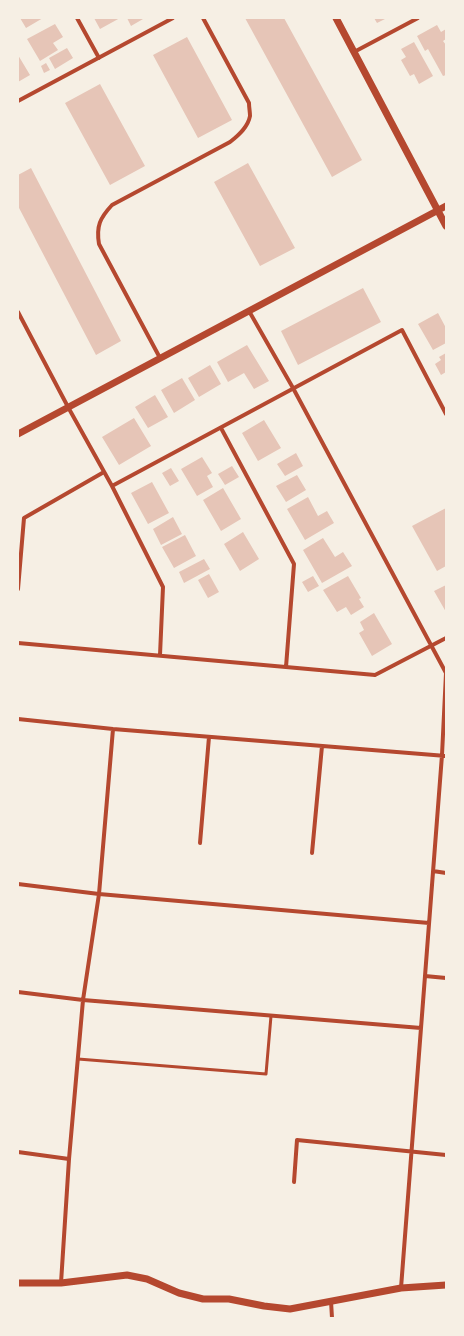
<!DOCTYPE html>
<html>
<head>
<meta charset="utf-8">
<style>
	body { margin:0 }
	#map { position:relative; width:464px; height:1336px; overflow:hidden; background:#f6efe4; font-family:Overpass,sans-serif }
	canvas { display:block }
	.frame { position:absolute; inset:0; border:19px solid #f6efe4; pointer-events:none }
</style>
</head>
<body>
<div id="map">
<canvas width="464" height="1336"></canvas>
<div class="frame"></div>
</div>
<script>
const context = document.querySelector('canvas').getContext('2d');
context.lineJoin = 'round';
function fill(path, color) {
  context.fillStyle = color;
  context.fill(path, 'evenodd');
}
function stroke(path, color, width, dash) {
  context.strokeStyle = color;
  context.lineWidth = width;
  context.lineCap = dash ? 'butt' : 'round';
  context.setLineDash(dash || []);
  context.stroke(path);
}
fill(new Path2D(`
	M20,18H43L26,28Z
	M94,18H120L100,29Z
	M127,18H142L143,19L131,26Z
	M245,18H284L362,160L332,177Z
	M374,18H387L377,23Z
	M55,24L63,37L53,43L58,50L40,61L27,39Z
	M437,25L441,32L446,29V39L443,41L446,45V75L443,76L428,49L425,51L417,36Z
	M187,37L232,120L198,138L153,55Z
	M414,42L433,76L419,84L414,74L410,76L401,60L406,57L401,49Z
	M67,48L73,58L55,69L49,58Z
	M18,55L30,75L18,82Z
	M46,63L50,70L44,73L41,66Z
	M100,84L145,166L110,185L65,103Z
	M248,163L295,248L260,266L214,182Z
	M31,168L121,341L96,355L18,206V175Z
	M363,288L381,322L298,365L281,331Z
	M438,313L446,328V343L433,350L418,324Z
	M247,345L269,381L254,389L244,373L228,382L217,362Z
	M446,353V372L441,375L435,364L441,360L439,357Z
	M210,365L221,384L199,397L188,378Z
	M182,378L195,400L174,413L161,390Z
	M155,395L168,417L148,428L135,407Z
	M134,418L151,446L119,465L102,437Z
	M264,420L281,448L258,461L242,433Z
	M296,453L303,466L285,476L277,464Z
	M202,457L212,473L207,476L213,487L197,496L181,469Z
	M232,466L239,477L225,485L218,474Z
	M171,468L179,481L170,486L162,473Z
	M297,475L306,490L286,502L276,486Z
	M152,482L169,513L148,524L131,493Z
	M223,488L241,519L221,531L203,500Z
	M308,497L318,516L327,511L334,523L305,540L287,509Z
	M446,508V566L437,571L412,526Z
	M173,517L182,534L161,545L153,529Z
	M243,532L259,559L240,571L224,544Z
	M185,535L196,556L174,568L162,547Z
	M323,538L335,557L343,552L352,566L322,583L303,550Z
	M204,559L210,569L184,583L179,572Z
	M209,574L219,592L208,598L198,580Z
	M313,576L319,586L308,592L302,582Z
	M348,576L361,598L359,599L364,607L351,615L346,607L337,612L323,590Z
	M446,585V612L434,591Z
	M374,613L392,644L372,656L359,633L364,630L360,622Z`), '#e6c5b7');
stroke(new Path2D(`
	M78,1059L266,1074L271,1016`), '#b5482f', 3);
stroke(new Path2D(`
	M77,18L99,58
	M354,52L418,18
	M18,101L173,18
	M249,311L293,388L446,673L442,755L401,1288
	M18,312L68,407L112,486L163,587L160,655
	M160,358L99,244C96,226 100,218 112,205L230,142C239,135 248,127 250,116C250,112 249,107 249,103L203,18
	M221,428L294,564L286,667
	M112,486L402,330L446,414
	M18,589L24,518L104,472
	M18,643L375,675L446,638
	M18,719L113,729L446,756
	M200,843L209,737
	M312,853L322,746
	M433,871L446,873
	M18,884L99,894L429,923
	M425,976L446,978
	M18,992L83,1000L421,1028
	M18,1152L69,1159
	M294,1182L297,1140L446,1155
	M61,1283L69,1159L83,1000L99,894L113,729
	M331,1301L332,1318`), '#b5482f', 4);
stroke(new Path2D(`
	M336,18L446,226
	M18,434L446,206
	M18,1283H61L127,1275L147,1279L179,1293L203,1299H229L264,1306L290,1309L401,1288L446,1285`), '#b5482f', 7);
</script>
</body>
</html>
